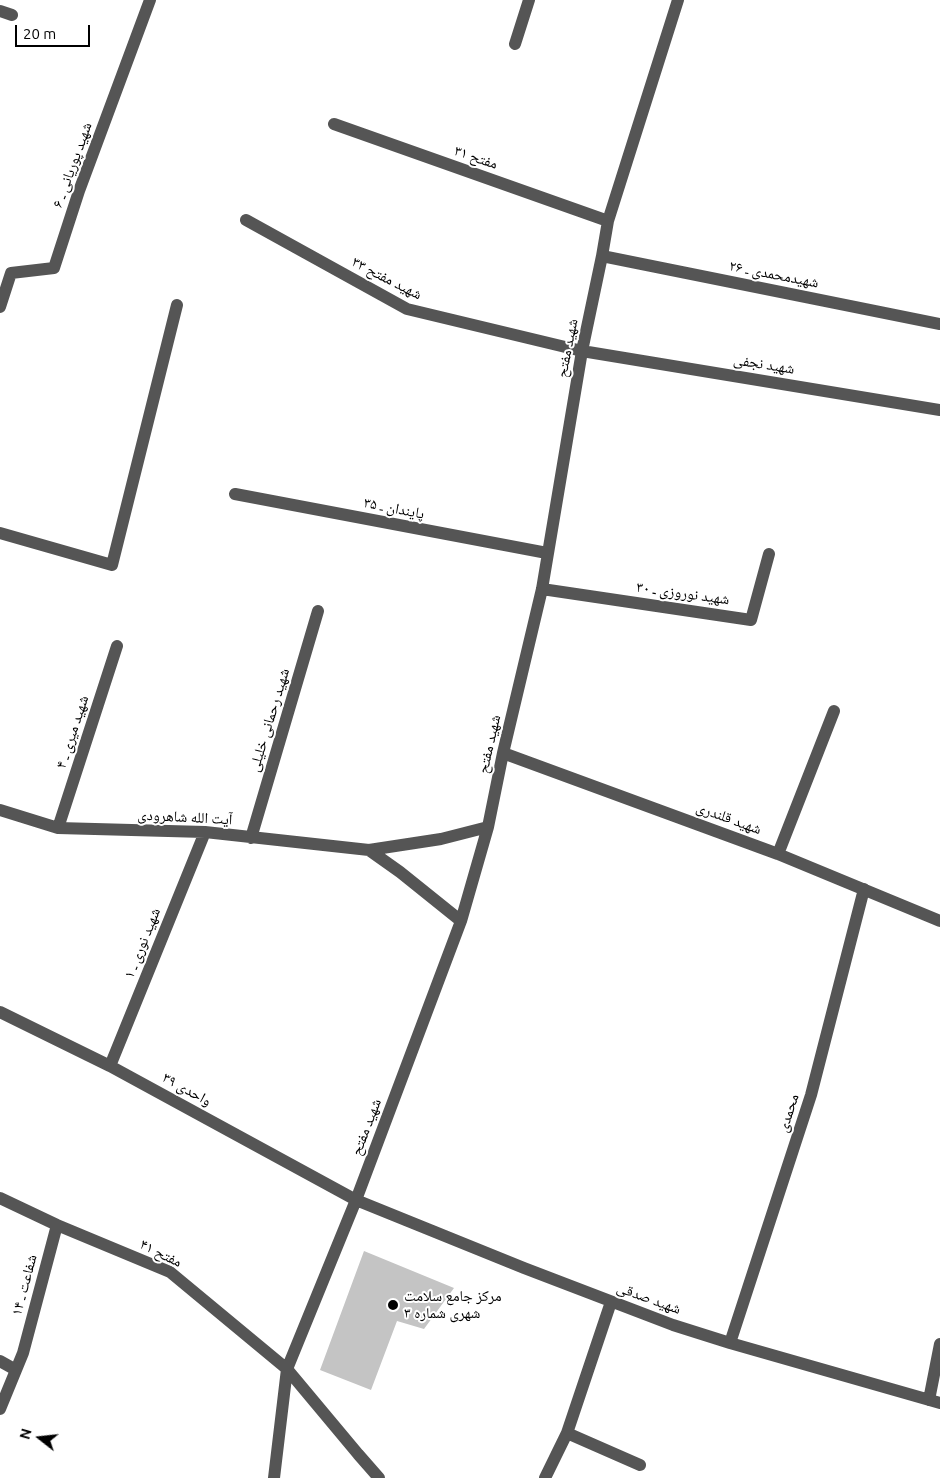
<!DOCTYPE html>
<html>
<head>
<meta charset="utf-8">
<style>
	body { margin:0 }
	#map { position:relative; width:940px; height:1478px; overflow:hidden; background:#fff; font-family:Ubuntu,sans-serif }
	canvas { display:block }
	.north { position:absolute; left:15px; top:1413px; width:50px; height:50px; -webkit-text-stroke:4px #fff; paint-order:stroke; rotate:286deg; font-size:14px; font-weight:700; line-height:20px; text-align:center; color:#000 }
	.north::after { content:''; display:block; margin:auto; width:18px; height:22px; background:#000; clip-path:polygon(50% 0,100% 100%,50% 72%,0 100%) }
	.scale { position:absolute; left:15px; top:25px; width:75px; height:22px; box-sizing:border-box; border:2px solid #000; border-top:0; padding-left:6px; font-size:15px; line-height:18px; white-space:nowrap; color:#000; -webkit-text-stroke:4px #fff; paint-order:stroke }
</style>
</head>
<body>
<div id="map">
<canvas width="940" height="1478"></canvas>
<div class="north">N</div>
<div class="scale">20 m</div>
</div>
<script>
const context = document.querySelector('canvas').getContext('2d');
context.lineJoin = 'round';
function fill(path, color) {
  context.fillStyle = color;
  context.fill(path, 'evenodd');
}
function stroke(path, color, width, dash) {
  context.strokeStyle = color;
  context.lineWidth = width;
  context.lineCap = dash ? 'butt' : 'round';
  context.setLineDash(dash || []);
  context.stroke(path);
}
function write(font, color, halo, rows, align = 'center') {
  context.font = font + ' Ubuntu,"Noto Naskh Arabic",sans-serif';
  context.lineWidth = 4;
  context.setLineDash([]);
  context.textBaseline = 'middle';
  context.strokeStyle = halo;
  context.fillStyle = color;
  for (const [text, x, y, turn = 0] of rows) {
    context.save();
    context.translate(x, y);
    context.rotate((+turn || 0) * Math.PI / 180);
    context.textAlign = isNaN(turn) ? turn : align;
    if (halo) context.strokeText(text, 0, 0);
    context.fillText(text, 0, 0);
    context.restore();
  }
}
fill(new Path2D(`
	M364,1251L454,1288L424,1329L397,1321L371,1390L320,1370Z`), '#c4c4c4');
stroke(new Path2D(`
	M0,11L12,15
	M515,44L529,0
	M334,124L608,221
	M246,220L407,309L582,351L940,410
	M602,256L940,324
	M0,307L11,273L54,268L79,191L150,0
	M235,494L547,553
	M0,533L112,565L177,305
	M542,589L751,620L769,554
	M503,753L778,854L940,921
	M0,810L58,828L205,832L369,850L441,839L488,827
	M58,828L117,646
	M251,838L318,611
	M369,850L400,872L461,921
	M778,854L834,711
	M0,1012L110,1066L356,1200L524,1268L673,1325L730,1343L940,1403
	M110,1066L205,832
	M0,1198L57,1225L170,1272L287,1369L358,1454L379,1478
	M730,1343L811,1095L864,889
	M0,1361L16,1370
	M929,1400L940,1344
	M0,1409L23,1353L57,1225
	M567,1433L640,1465
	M274,1478L287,1369L356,1200L461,921L488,827L503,753L542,589L582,351L602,256L608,221L678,0
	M545,1478L567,1433L611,1302`), '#555', 12);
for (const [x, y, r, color] of [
	[393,1305,6,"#000"]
]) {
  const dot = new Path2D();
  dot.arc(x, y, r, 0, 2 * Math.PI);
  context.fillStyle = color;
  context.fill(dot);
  stroke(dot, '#fff', 2);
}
write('15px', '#000', '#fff', [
	["مفتح ۳۱",476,157,19],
	["شهید پوریانی ـ ۶",72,165,-70],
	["شهیدمحمدی ـ ۲۶",774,274,11],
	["شهید مفتح ۳۳",387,278,27],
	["شهید مفتح",567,348,-79],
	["شهید نجفی",764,364,9],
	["پایندان ـ ۳۵",394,508,11],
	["شهید نوروزی ـ ۳۰",683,593,8],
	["شهید رحمانی خلیلی",269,720,-73],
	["شهید میری ـ ۴",72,732,-72],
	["شهید مفتح",489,744,-77],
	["آیت الله شاهرودی",185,817,3],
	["شهید قلندری",729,818,20],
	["شهید نوری ـ ۱",142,943,-68],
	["واحدی ۳۹",187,1089,29],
	["محمدی",788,1113,-72],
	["شهید مفتح",366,1127,-69],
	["مفتح ۴۱",161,1253,26],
	["شفاعت ـ ۱۴",24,1285,-75],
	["شهید صدقی",649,1298,20]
]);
write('15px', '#000', '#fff', [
	["مرکز جامع سلامت",404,1296],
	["شهری شماره ۳",404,1313]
], 'left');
</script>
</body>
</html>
